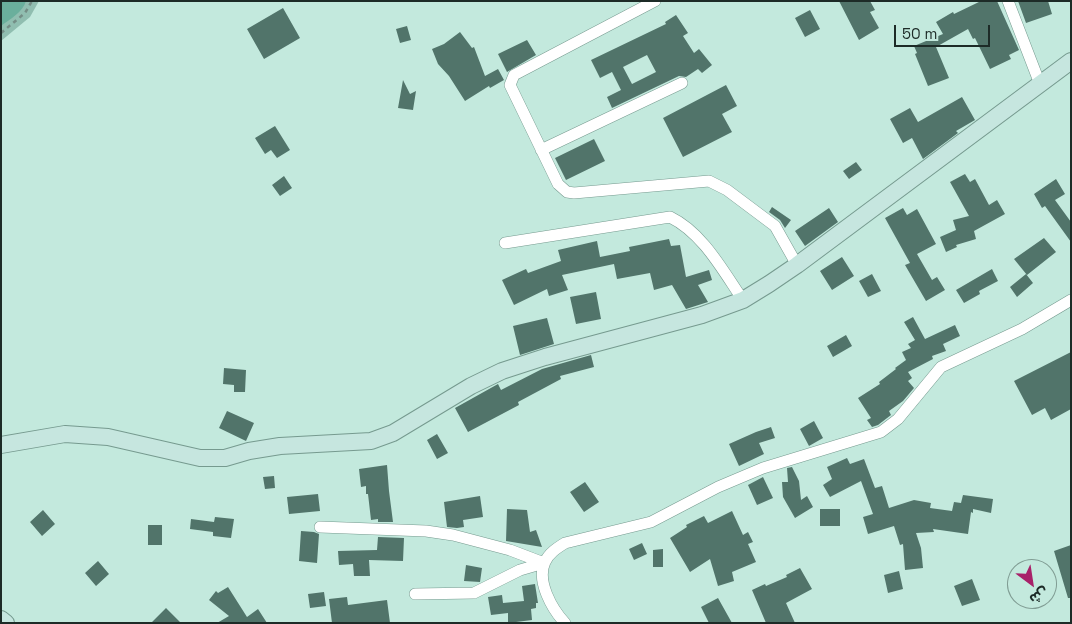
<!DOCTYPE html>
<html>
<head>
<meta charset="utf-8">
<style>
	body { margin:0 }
	#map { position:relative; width:1072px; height:624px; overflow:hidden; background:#c3e9dd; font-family:"Space Grotesk","Noto Sans Arabic",sans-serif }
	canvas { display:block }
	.frame { position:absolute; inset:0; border:2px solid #1d2b27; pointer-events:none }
	.north { position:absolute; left:1007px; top:559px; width:50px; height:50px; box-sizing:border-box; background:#c3e9dd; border:1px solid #819d94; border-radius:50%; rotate:149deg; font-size:14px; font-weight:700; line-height:20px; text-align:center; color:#1d2b27 }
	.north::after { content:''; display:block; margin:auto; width:18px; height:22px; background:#a82169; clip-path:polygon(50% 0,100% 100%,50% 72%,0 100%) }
	.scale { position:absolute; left:894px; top:25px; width:96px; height:22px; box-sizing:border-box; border:2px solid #1d2b27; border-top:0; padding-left:6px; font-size:15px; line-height:18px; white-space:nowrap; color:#1d2b27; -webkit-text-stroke:4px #c3e9dd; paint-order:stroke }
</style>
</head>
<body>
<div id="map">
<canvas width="1072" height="624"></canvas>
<div class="frame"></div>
<div class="north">ش</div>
<div class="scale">50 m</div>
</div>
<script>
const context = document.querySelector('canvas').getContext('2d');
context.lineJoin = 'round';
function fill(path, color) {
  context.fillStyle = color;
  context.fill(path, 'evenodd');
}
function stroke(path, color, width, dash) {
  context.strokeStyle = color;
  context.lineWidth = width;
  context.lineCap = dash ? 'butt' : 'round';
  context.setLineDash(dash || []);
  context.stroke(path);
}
fill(new Path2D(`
	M1,1H39L30,17L1,41Z`), '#90beb0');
fill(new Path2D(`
	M1,1H26C23,12 10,19 1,26Z`), '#6aaf9c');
fill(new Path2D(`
	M839,1H870L875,10L870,12L879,28L859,40Z
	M981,1H997L1019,50L1009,55L1011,59L990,69L975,38L973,39L968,29L936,47L949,78L928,86L915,54L917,53L914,46L943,34L936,22L953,12L954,14Z
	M1018,1H1048L1052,14L1026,23Z
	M283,8L300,38L264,59L247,29Z
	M810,10L820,29L805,37L795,18Z
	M676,15L688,33L683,36L694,53L699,49L712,65L702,73L698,69L686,77L679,76L612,108L607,97L621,90L612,72L600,78L591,60L666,24L665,22ZM647,55L656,72L632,84L623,67Z
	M407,26L411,40L400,43L396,29Z
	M460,32L472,48L474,47L485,76L498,69L504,80L490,88L489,86L465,101L449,76L438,64L432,49L444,44Z
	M527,40L536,55L507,72L498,54Z
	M403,80L410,94L416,91L413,110L398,108Z
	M726,85L737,106L722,114L732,132L683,157L663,118Z
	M962,97L975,120L956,131L958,133L923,159L912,138L903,143L890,119L910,108L918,122Z
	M275,126L290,150L277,158L271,150L265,154L255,138Z
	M594,139L605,161L566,180L555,158Z
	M856,162L862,170L849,179L843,171Z
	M965,174L970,182L975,179L989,205L997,200L1005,214L974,231L976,239L956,245L957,247L946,252L940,237L956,230L953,220L969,216L950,182Z
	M284,176L292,188L280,196L272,185Z
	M1056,179L1065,194L1055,200L1071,222V242L1045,206L1042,208L1034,194Z
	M772,207L791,220L785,228L780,220L769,212Z
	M829,208L838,222L805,246L795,231Z
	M903,208L907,215L917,209L936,244L917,254L932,280L937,277L945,290L926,301L905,265L910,263L885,218Z
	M1044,238L1056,252L1027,275L1014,259Z
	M669,239L671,246L680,245L686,277L709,270L712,280L698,285L708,302L686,309L672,285L654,290L650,273L617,279L614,264L562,275L568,290L549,296L547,289L514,305L502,280L526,269L528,273L561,261L558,250L597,241L600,257L630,251L629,247Z
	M842,257L854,276L832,290L820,271Z
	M992,269L998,281L979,291L980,294L964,303L956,290Z
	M872,274L881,291L868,297L859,281Z
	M1026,274L1033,283L1017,297L1010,287Z
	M596,292L601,319L576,324L570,297Z
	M913,317L925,339L955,325L960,336L943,344L946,351L932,356L933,359L908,372L912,378L908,381L914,388L903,401L889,411L891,415L878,425L872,427L867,420L871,418L858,398L880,384L879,382L896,369L895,368L906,360L902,352L911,348L908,344L915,340L904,322Z
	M547,318L554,344L520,355L513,326Z
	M846,335L852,346L833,357L827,346Z
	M1071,352V409L1051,420L1045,408L1032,415L1014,381Z
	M591,355L594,367L560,376L561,379L518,402L519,405L468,432L455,408L498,384L501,390L542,369Z
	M224,368L246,370L245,392H234V385L223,384Z
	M227,411L254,423L246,441L219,428Z
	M814,421L823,438L809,446L800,429Z
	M771,427L775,438L759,443L764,454L739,466L729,444L756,432Z
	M437,434L448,453L437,459L427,440Z
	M847,458L850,464L864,459L875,488L882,486L889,508L914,500L931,503L930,508L952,511L954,502L961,503L963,495L993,499L991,513L973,509V513L971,512L968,534L933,529L934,532L916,533L921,548L923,568L905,570L903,544L900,545L894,526L868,534L863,517L873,514L861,481L830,497L823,485L832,479L827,467Z
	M387,465L389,491L393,522H378V519L371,520L368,494H366V486L361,487L359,469Z
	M792,467L799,481L801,500L807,496L813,507L795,518L783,497L782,482H788L787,468Z
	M274,476L275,488L265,489L263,477Z
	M763,477L773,498L757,505L748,485Z
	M585,482L599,502L584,512L570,492Z
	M318,494L320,511L289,514L287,497Z
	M480,496L483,517L463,520L464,527L457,528L447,527L444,502Z
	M507,509L527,510L530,532L536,530L542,547L506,541Z
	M820,509H840V526H820Z
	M43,510L55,524L42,536L30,522Z
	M732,511L743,535L748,532L753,542L748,544L756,562L732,572L734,581L718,586L710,559L690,572L670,538L687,527L686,525L704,516L708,523Z
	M215,517L234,519L231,538L213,536V532L190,529L191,519L214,522Z
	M148,525H162V545H148Z
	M301,531L314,532L319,534L317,563L299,561Z
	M378,537L404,538L403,561L369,560L370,576H354L353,564L339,565L338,551L377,550Z
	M642,543L647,554L634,560L629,549Z
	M1071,545V598H1068L1054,551Z
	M663,549V567H653V550Z
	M98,561L109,574L96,586L85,573Z
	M466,565L482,568L480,582L464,581Z
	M800,568L812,589L786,603L795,623H766L752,590L765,584L766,586L787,577L786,575Z
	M899,571L903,589L888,593L884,575Z
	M972,579L980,600L962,606L954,586Z
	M535,584L538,603H536V608L531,609L532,620L508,623V613L491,615L488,597L502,595L503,603L524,601L522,586Z
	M228,587L247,617L258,609L267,623H217L229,616L209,600L216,591L218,593Z
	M324,592L326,606L310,608L308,594Z
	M347,597L348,605L387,600L390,623H332L329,599Z
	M718,598L732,623H709L701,607Z
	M166,608L181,623H151Z`), '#51746a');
const street = new Path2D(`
	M655,1L514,75L510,85L558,184L567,192L574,193L709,181L727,190L775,226L797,265
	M1008,1L1040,84
	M541,150L682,83
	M505,243L670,217C703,233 723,271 743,300
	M320,527L426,531L453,535L510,550L544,563
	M415,594L474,593L520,570L544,563
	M565,623C552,609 536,581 545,562C549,553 557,548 565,543L651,522L718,487L763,468L881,432L898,419L941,367L1022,329L1071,300`);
const secondary = new Path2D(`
	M1,445L65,434L108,437L200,458H225L249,451L280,446L371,441L393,433L471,386L502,371L545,357L702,315L743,300L769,284L797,265L1071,61
	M1,619L6,623`);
stroke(street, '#769a8f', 12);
stroke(secondary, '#769a8f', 18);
stroke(new Path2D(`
	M1,33L25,13L32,1`), '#748e86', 2.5, [4, 4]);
stroke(street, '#fff', 11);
stroke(secondary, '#c6e6df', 16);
</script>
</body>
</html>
